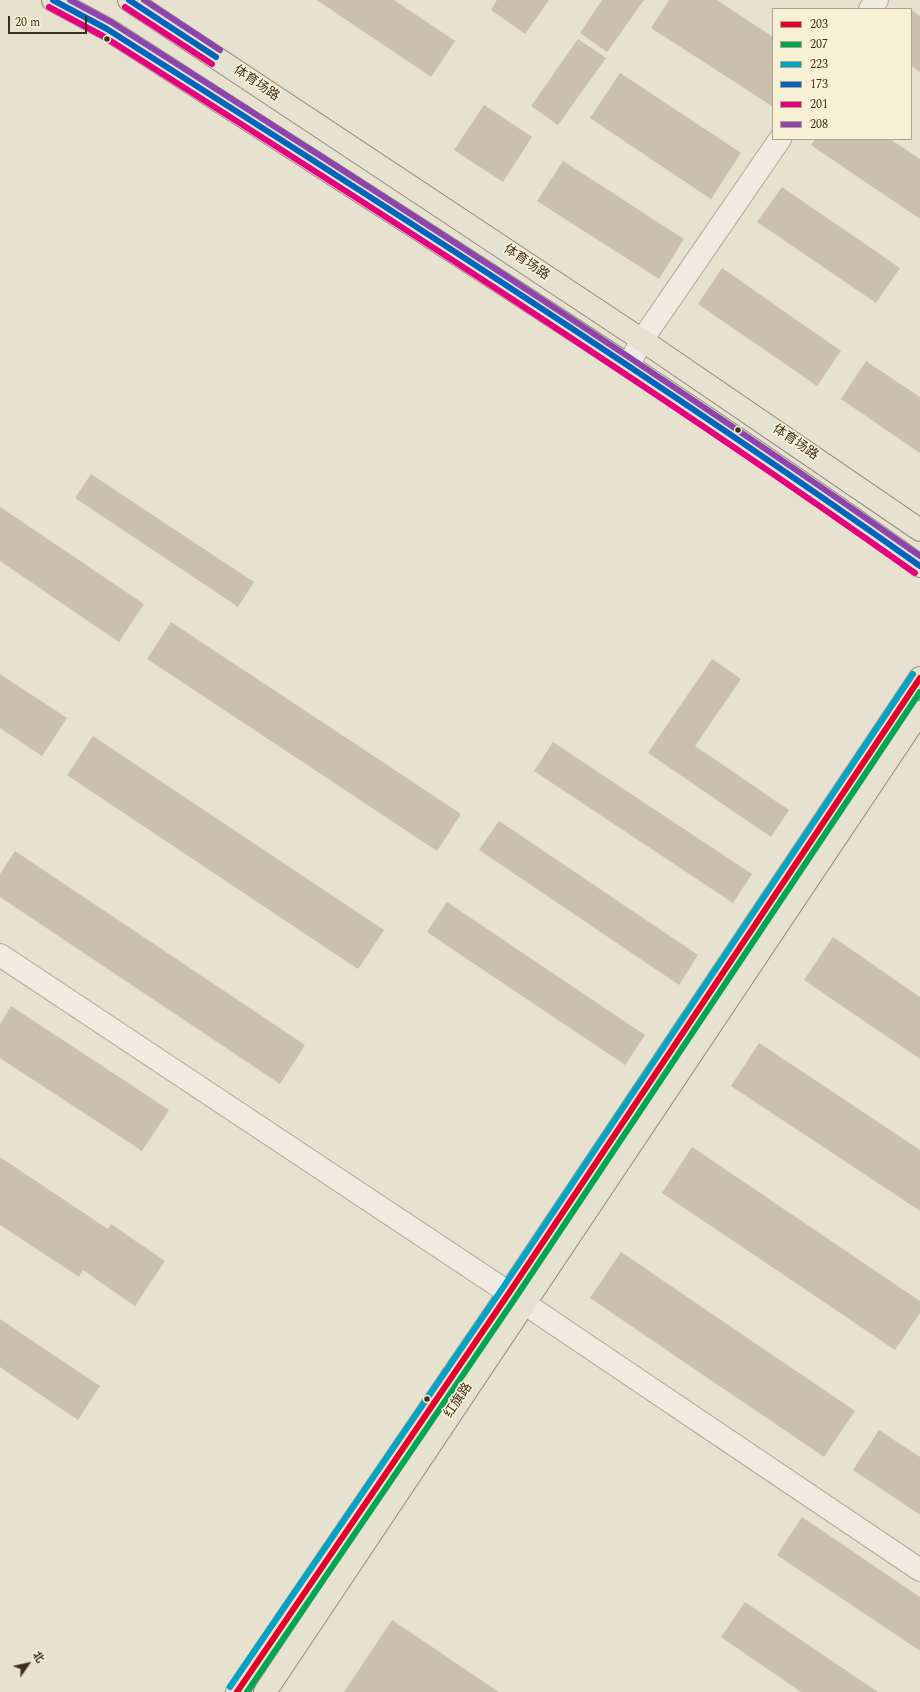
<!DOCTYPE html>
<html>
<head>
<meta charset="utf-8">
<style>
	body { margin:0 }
	#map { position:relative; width:920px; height:1692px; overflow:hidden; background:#e7e1cf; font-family:Spectral,"Noto Sans SC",serif }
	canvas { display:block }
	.legend { position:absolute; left:772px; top:8px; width:140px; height:132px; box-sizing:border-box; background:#f8f0d5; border:1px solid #ada38c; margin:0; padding:5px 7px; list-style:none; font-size:12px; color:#3d2f1e }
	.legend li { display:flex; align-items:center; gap:8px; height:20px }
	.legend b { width:20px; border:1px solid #ada38c }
	.north { position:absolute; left:8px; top:1644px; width:40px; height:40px; -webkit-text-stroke:3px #f8f0d5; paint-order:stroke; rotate:56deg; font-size:11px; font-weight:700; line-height:16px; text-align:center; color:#3d2f1e }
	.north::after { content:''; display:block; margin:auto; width:14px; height:18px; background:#3d2f1e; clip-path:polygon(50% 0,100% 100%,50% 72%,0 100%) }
	.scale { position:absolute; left:8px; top:16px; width:79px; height:18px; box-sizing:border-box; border:2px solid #3d2f1e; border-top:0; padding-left:5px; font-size:12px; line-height:14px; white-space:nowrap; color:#3d2f1e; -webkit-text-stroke:3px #f8f0d5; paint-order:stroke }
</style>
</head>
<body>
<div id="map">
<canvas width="920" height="1692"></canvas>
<ul class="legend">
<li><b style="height:5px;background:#e4002b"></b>203</li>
<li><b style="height:5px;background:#00a651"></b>207</li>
<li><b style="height:5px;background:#03a3c5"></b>223</li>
<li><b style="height:5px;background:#0065bd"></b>173</li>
<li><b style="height:5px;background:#e5007d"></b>201</li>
<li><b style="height:5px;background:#8e44ad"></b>208</li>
</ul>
<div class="north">北</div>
<div class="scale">20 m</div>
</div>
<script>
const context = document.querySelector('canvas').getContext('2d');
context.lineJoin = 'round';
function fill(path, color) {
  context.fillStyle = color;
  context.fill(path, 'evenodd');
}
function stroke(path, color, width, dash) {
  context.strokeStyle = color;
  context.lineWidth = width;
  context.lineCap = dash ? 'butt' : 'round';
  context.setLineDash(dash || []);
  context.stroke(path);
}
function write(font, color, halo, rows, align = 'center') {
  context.font = font + ' Spectral,"Noto Sans SC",serif';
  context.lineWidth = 3.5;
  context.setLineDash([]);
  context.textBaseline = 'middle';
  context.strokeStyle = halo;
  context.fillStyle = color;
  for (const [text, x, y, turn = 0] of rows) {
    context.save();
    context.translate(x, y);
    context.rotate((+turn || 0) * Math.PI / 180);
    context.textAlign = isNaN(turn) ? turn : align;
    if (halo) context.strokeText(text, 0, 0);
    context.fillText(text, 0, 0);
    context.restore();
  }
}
fill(new Path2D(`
	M317,0H394L455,41L431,77Z
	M497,0H549L525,34L491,10Z
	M602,0H644L607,52L580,33Z
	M669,0H717L773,37L772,106L651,28Z
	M911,10L920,16V72L911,66Z
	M578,39L606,58L558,125L531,106Z
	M620,73L741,153L711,199L590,118Z
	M484,105L532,137L503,182L454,150Z
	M815,139H890L920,159V219L811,145Z
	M563,161L684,239L659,279L537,201Z
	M782,187L900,268L876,303L757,222Z
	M722,268L841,351L817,386L698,304Z
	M866,361L920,397V453L841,399Z
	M91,474L254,582L238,607L75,498Z
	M0,507L144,604L119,642L0,561Z
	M171,622L461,814L437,851L147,659Z
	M712,659L741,679L695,746L789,810L771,837L648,753Z
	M0,674L67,718L42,756L0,728Z
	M93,736L384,930L358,969L67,775Z
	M553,742L752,874L733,903L534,771Z
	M499,821L698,955L679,985L479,850Z
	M15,851L305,1045L280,1084L0,897V874Z
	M447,902L645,1035L625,1065L427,932Z
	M833,937L920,997V1059L804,980Z
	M11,1006L169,1110L142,1151L0,1058V1024Z
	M759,1043L920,1150V1211L731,1086Z
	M692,1147L920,1301V1313L895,1350L662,1193Z
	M0,1157L108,1229L111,1224L165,1261L135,1306L83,1270L79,1277L0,1225Z
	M621,1252L855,1411L824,1457L590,1298Z
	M0,1319L100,1386L78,1420L0,1367Z
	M879,1430L920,1457V1515L853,1470Z
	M802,1517L920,1597V1651L777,1555Z
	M745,1602L878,1692H801L721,1637Z
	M392,1620L499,1692H344Z`), '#cbbfb0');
const minor = new Path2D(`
	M870,9L877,0
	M628,366L642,340L780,139
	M0,955L509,1293L920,1570`);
const major = new Path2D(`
	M53,0L107,29L140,50C401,219 667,384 920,566
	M129,0L642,340L920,530
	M237,1692L509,1293L920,678
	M265,1692L920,712`);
stroke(minor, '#ada698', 24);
stroke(major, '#928b7f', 24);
stroke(minor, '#efebe1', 22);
stroke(major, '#e6e2d2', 22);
stroke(new Path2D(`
	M237,1692L509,1293L920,678`), '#e4002b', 6);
stroke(new Path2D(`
	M247,1692L516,1297L920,692`), '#00a651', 6);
stroke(new Path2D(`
	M230,1687L502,1289L913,674`), '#03a3c5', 6);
stroke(new Path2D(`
	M53,0L107,29C381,203 655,378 920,566
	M129,0L216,57`), '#0065bd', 6);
stroke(new Path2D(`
	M49,7L103,36C377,210 650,385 915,573
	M125,7L212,64`), '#e5007d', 6);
stroke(new Path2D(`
	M70,0L111,22C384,196 656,370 920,556
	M144,0L220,50`), '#8e44ad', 6);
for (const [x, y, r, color] of [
	[107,39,3.5,"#3d2f1e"],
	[738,430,3.5,"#3d2f1e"],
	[427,1399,3.5,"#3d2f1e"]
]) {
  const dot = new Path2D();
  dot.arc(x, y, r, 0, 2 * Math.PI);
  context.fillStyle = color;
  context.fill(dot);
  stroke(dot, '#f8f0d5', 1.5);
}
write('13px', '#3d2f1e', '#f8f0d5', [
	["体育场路",256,84,34],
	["体育场路",526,263,34],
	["体育场路",795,443,34],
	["红旗路",459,1401,-56]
]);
</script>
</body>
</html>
